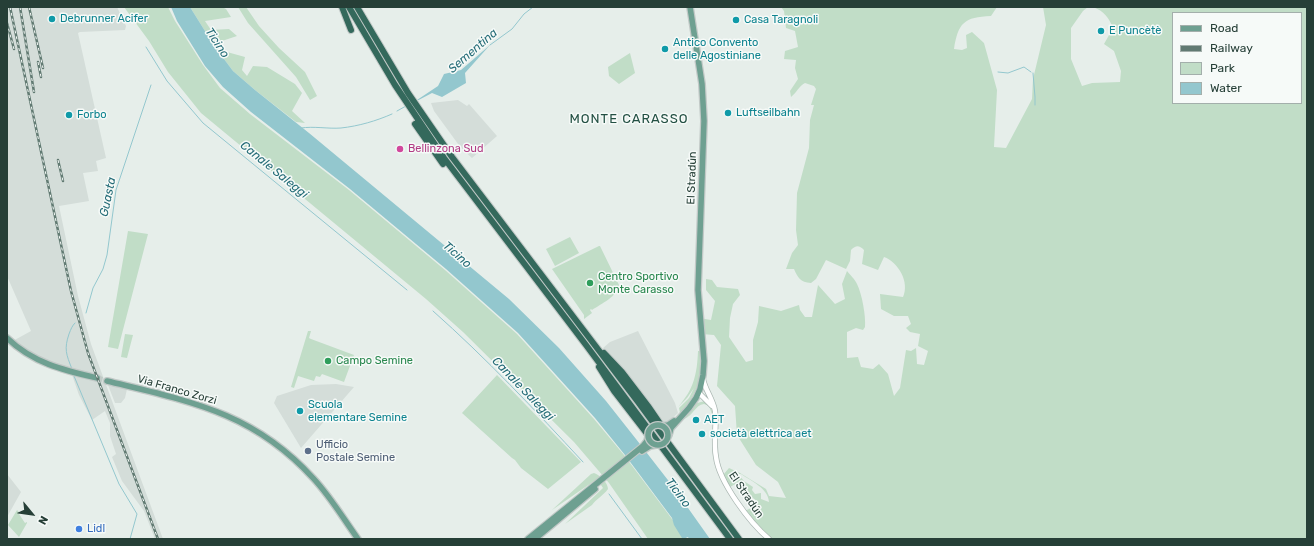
<!DOCTYPE html>
<html>
<head>
<meta charset="utf-8">
<style>
	body { margin:0 }
	#map { position:relative; width:1314px; height:546px; overflow:hidden; background:#e6eeea; font-family:Rubik,sans-serif }
	canvas { display:block }
	.frame { position:absolute; inset:0; border:8px solid #263f37; pointer-events:none }
	.legend { position:absolute; left:1172px; top:12px; width:130px; height:92px; box-sizing:border-box; background:#f6faf8; border:1px solid #a3afab; margin:0; padding:5px 7px; list-style:none; font-size:12px; color:#263f37 }
	.legend li { display:flex; align-items:center; gap:8px; height:20px }
	.legend b { width:20px; border:1px solid #a3afab }
	.north { position:absolute; left:12px; top:494px; width:40px; height:40px; -webkit-text-stroke:3px #f6faf8; paint-order:stroke; rotate:119deg; font-size:11px; font-weight:700; line-height:16px; text-align:center; color:#263f37 }
	.north::after { content:''; display:block; margin:auto; width:14px; height:18px; background:#263f37; clip-path:polygon(50% 0,100% 100%,50% 72%,0 100%) }
</style>
</head>
<body>
<div id="map">
<canvas width="1314" height="546"></canvas>
<div class="frame"></div>
<ul class="legend">
<li><b style="height:5px;background:#6ea091"></b>Road</li>
<li><b style="height:5px;background:#617a72"></b>Railway</li>
<li><b style="height:11px;background:#c1ddc7"></b>Park</li>
<li><b style="height:11px;background:#93c7ce"></b>Water</li>
</ul>
<div class="north">N</div>
</div>
<script>
const context = document.querySelector('canvas').getContext('2d');
context.lineJoin = 'round';
function fill(path, color) {
  context.fillStyle = color;
  context.fill(path, 'evenodd');
}
function stroke(path, color, width, dash) {
  context.strokeStyle = color;
  context.lineWidth = width;
  context.lineCap = dash ? 'butt' : 'round';
  context.setLineDash(dash || []);
  context.stroke(path);
}
function write(font, color, halo, rows, align = 'center') {
  context.font = font + ' Rubik,sans-serif';
  context.lineWidth = 3;
  context.setLineDash([]);
  context.textBaseline = 'middle';
  context.strokeStyle = halo;
  context.fillStyle = color;
  for (const [text, x, y, turn = 0] of rows) {
    context.save();
    context.translate(x, y);
    context.rotate((+turn || 0) * Math.PI / 180);
    context.textAlign = isNaN(turn) ? turn : align;
    if (halo) context.strokeText(text, 0, 0);
    context.fillText(text, 0, 0);
    context.restore();
  }
}
fill(new Path2D(`
	M7,7H117L126,26L125,30L80,32L78,33L106,158L96,161L98,171L83,173L89,201L59,206L78,296L91,344L163,539H155L144,511L122,481L112,457L116,454L110,436V423L105,411L92,420L79,395L71,372L60,369L11,342L31,331L7,276Z
	M458,100L467,106L469,104L497,136L472,158L461,148L434,111L431,103Z
	M638,331L675,403L678,413L668,422H662L650,404L603,348L610,342Z
	M336,384L354,387L301,448L274,403L277,396L311,385Z
	M108,385L127,389L125,398L121,403H115Z
	M7,474L21,492L7,517Z`), '#d4ddd9');
fill(new Path2D(`
	M124,7H168L175,21L203,65L220,88L250,114L349,190L445,270L517,334L594,419L624,455L687,539H648L609,483L574,442L463,332L426,299L201,113L168,72L149,41Z
	M190,7H222L226,9L231,17L205,21L211,30L229,29L237,36L219,42L227,52L245,57L242,70L247,76L253,66L267,67L295,84L302,93L292,111L305,123L296,122L255,90L233,71L215,47Z
	M238,7H246L259,26L279,48L305,72L317,96L310,100L296,77L248,23Z
	M781,7H997L991,16C964,17 958,23 954,49L962,50L967,48L966,35L972,32L984,43L997,90L994,147L1006,148L1032,99L1033,79L1046,25L1043,7H1088L1083,11L1071,28V59L1082,86L1092,83L1120,82L1121,71L1114,51L1104,44L1113,28C1109,18 1104,11 1093,7H1307V539H769L744,511L757,506V501C749,496 745,488 737,483L730,487L723,475L729,468L740,473L766,489L769,496L786,498L778,482L756,465L737,435L735,406L717,386L721,345L714,335L701,334L699,318L711,320L715,301L706,290V279L712,280L717,287L738,289L740,295L733,304L730,318L729,337L746,362L753,360V340L758,322L759,306L781,311L799,305L800,310L805,317H812L818,285L835,304L845,299L842,284L847,271C850,275 855,279 857,284C862,294 866,316 865,327L863,330L856,328L847,332V358L858,357L861,367L873,369L879,364L888,374L894,396L900,388L906,350L911,351L916,348L917,364L924,365L928,351L918,346L920,334L910,332L906,328L911,324L908,316H894L881,309L880,294L903,297C910,282 898,262 884,257L878,270L862,264L864,250C859,245 856,245 851,250L850,261L846,269L826,260L816,279L811,283C800,282 798,278 794,269H786L792,253L798,245L796,230L797,193L809,148L810,120L814,105H811L816,89L814,86L805,83C799,86 797,92 791,97L790,91L798,79L795,68L796,60L784,59L785,51L798,47L795,31L786,28L784,11ZM1173,13H1301V103H1173ZM738,474H741C751,481 768,488 769,502L761,499V493L755,494L752,490L753,487L744,481Z
	M630,53L635,73L619,84L609,76L608,67Z
	M128,231L148,234L118,349L108,347Z
	M570,237L579,253L555,266L546,249Z
	M599,246H600L619,285C618,296 601,304 592,310L591,309L590,310L592,313L584,319V315L552,269Z
	M308,331H311L309,338L311,339L354,355L344,382L322,374L320,377L316,376L314,381L298,376L294,388L291,387Z
	M125,334L133,335L127,358L121,357Z
	M698,351H700C702,376 699,391 682,411L686,416L697,403L705,401L711,407L713,417L709,406L704,404C695,405 693,416 684,419L680,413L679,408L689,398L694,388L687,398L678,407C694,389 697,374 698,351Z
	M497,375L581,462L548,489L521,468L515,460L512,458L462,413Z
	M594,473C600,475 608,483 608,489C603,496 596,499 592,505L565,524L603,488L597,479L552,510L591,474Z
	M17,510L20,513L19,514L25,523L27,522V523L19,537L8,525Z`), '#c1ddc7');
fill(new Path2D(`
	M171,7H190L215,47L233,71L255,90L309,133L509,299L559,348L606,401L636,439L671,484L710,539H689L688,537L683,539L682,538L674,525L672,518L625,455L595,418L518,333L446,269L350,189L251,112L223,87L205,66L177,21Z
	M490,45L465,73L466,83L442,97L432,93L411,104L438,86L444,74L461,70Z`), '#93c7ce');
stroke(new Path2D(`
	M490,45L512,29L524,14L533,7
	M146,47L167,81L203,123L407,290
	M998,72L1008,73L1024,67L1031,72
	M1033,73L1035,97V105
	M397,111L406,106
	M301,128C314,126 328,129 341,128C359,126 376,121 392,114
	M433,311C486,358 535,410 583,462
	M86,313L93,288L103,269L107,255L116,190L151,85
	M72,369C66,354 64,349 69,334C71,329 72,326 75,323
	M74,376L119,484L137,514L130,539
	M609,494L642,539`), '#93c7ce', 1);
stroke(new Path2D(`
	M97,378L107,381`), '#c0cbc6', 5.5, [5.5, 3]);
const minor = new Path2D(`
	M703,379C705,390 713,399 715,411C717,426 713,442 716,457C719,482 750,523 769,539
	M699,393L712,406`);
const major = new Path2D(`
	M7,338C33,363 63,370 97,378
	M107,381C189,401 253,412 313,478C330,496 343,518 358,539
	M662,426L668,425L674,421
	M669,435L671,428L689,408L696,398L700,389L703,375L704,361L698,290L704,121L702,84L690,7
	M642,451L650,446L656,445
	M528,539L643,446L647,441L648,437
	M535,539L595,489`);
const highway = new Path2D(`
	M342,7L351,30
	M349,7L395,85L444,158L586,345L730,539
	M357,7L408,93L452,157L638,402L739,539
	M415,124L443,164
	M604,353L622,372L648,406L661,425
	M599,367L614,391L648,435`);
stroke(minor, '#a9b6b1', 6);
stroke(major, '#c2c9c7', 8);
stroke(highway, '#c2c9c7', 8);
stroke(minor, '#fff', 4.5);
stroke(major, '#6ea091', 5.5);
stroke(highway, '#34695c', 6);
const rail = new Path2D(`
	M10,7L71,291L88,353L158,539
	M20,7L34,92
	M29,7L43,68
	M7,23L14,49
	M38,62L41,77
	M58,160L63,181`);
stroke(rail, '#617a72', 2.5);
stroke(rail, '#f6faf8', 1, [3]);
const majorBridge = new Path2D(`
	M648 435a10 10 0 1 1 20 0a10 10 0 1 1-20 0Z`);
stroke(majorBridge, '#c2c9c7', 8, []);
stroke(majorBridge, '#6ea091', 5.5);
for (const [x, y, r, color] of [
	[52,19,4,"#0f9aa8"],
	[736,20,4,"#0f9aa8"],
	[1101,31,4,"#0f9aa8"],
	[665,49,4,"#0f9aa8"],
	[728,113,4,"#0f9aa8"],
	[69,115,4,"#0f9aa8"],
	[400,149,4,"#d1479c"],
	[590,283,4,"#2e9e5b"],
	[328,361,4,"#2e9e5b"],
	[300,411,4,"#0f9aa8"],
	[696,420,4,"#0f9aa8"],
	[702,434,4,"#0f9aa8"],
	[308,451,4,"#5c6f8a"],
	[79,529,4,"#3f7fe0"]
]) {
  const dot = new Path2D();
  dot.arc(x, y, r, 0, 2 * Math.PI);
  context.fillStyle = color;
  context.fill(dot);
  stroke(dot, '#f6faf8', 1.5);
}
write('11px', '#0d838f', '#f6faf8', [
	["Debrunner Acifer",60,19],
	["Casa Taragnoli",744,20],
	["E Puncètè",1109,31],
	["Antico Convento",673,43],
	["delle Agostiniane",673,56],
	["Luftseilbahn",736,113],
	["Forbo",77,115],
	["Scuola",308,405],
	["elementare Semine",308,418],
	["AET",704,420],
	["società elettrica aet",710,434]
], 'left');
write('11px', '#b23c85', '#f6faf8', [
	["Bellinzona Sud",408,149]
], 'left');
write('11px', '#263f37', '#f6faf8', [
	["El Stradún",692,178,-88],
	["Via Franco Zorzi",177,390,16],
	["El Stradún",746,495,56]
]);
write('11px', '#27864d', '#f6faf8', [
	["Centro Sportivo",598,277],
	["Monte Carasso",598,290],
	["Campo Semine",336,361]
], 'left');
write('11px', '#4e5e75', '#f6faf8', [
	["Ufficio",316,445],
	["Postale Semine",316,458]
], 'left');
write('11px', '#366cbe', '#f6faf8', [
	["Lidl",87,529]
], 'left');
write('italic 12px', '#246c77', '#f6faf8', [
	["Ticino",217,43,57],
	["Sementina",473,51,-41],
	["Canale Saleggi",274,170,39],
	["Guasta",108,197,-78],
	["Ticino",457,255,41],
	["Canale Saleggi",523,389,46],
	["Ticino",678,493,53]
]);
context.letterSpacing = '1px';
write('13px', '#235043', '#f6faf8', [
	["MONTE CARASSO",629,119]
]);
context.letterSpacing = '0px';
</script>
</body>
</html>
